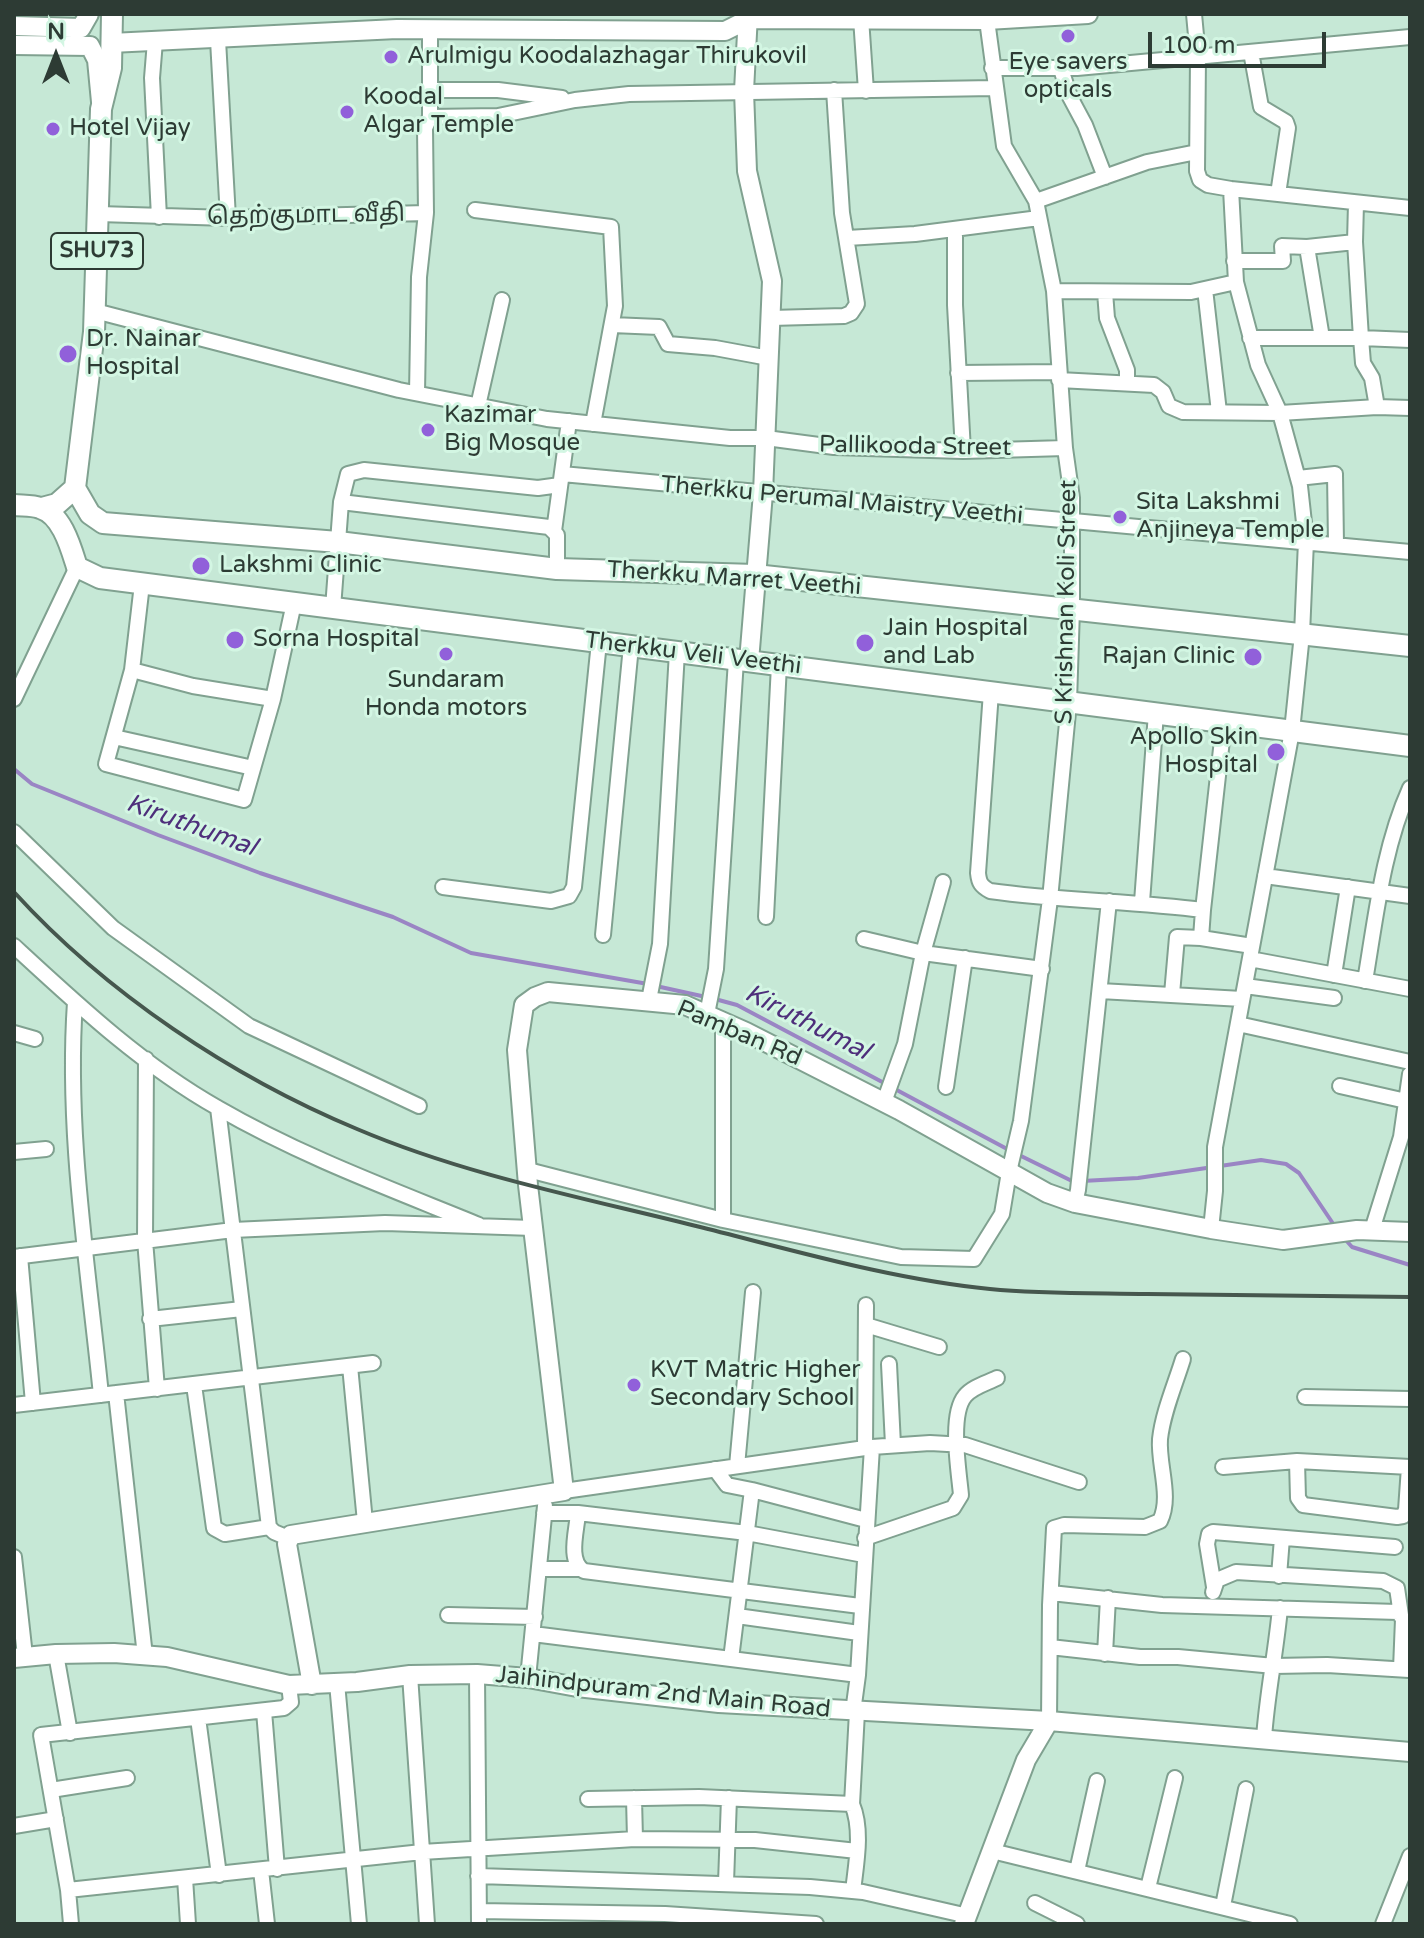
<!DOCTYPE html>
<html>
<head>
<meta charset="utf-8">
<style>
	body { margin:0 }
	#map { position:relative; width:1424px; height:1938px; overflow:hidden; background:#c6e8d6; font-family:"Varela Round",sans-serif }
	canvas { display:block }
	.frame { position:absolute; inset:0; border:16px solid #2d3b34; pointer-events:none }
	.north { position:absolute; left:16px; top:16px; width:80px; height:80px; -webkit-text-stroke:6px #d3f6e3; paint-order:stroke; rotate:0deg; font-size:22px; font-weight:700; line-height:32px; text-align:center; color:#2d3b34 }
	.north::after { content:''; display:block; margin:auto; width:28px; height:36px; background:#2d3b34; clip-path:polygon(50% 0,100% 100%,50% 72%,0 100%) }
	.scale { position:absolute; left:1148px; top:32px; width:178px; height:36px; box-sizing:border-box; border:4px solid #2d3b34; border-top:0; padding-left:10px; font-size:24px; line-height:28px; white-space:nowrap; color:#2d3b34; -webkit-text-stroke:6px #d3f6e3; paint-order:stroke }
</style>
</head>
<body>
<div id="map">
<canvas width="1424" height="1938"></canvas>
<div class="frame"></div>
<div class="north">N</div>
<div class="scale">100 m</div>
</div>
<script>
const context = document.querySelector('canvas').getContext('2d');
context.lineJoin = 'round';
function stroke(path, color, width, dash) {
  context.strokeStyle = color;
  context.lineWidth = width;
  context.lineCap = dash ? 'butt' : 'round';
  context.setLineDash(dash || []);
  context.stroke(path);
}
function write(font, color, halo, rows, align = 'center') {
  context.font = font + ' "Varela Round","Noto Sans Tamil",sans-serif';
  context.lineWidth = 6;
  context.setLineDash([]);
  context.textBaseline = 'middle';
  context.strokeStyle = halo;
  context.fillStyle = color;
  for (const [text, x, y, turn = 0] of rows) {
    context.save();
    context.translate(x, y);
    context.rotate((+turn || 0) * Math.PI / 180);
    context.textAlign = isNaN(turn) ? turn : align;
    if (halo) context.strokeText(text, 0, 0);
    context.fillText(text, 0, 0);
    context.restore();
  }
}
stroke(new Path2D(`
	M14,769L32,784L158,835L260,873L393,917L471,953L648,984
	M656,986L706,997
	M715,999L737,1005L886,1084
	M893,1088L1009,1150
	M1017,1154L1074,1182
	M1082,1181L1138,1178L1261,1160L1286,1164L1299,1173L1336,1228
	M1344,1238L1352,1247L1410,1265`), '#9a85c4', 4);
const street = new Path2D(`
	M1194,14L1198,57L1197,171L1200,180L1208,185L1231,189L1410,208
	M861,18L866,91
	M218,40L228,218
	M155,41L152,78L159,217
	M1251,52L1261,107L1286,122L1288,128L1278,194
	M992,68H1077L1410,37
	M1061,69L1070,97L1085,125L1105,177
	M431,90H498L562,98
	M430,117L498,116L575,100L629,94L994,88
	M1036,201L1147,162L1197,152
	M475,210L611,227L615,306L593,424
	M99,214L228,218L426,213L425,128L430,117V31
	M955,229V305L963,451
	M847,238L915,234L1039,218
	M1307,247L1322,338
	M1234,261H1283L1282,246L1307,247L1355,242
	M1205,289L1219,412
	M1054,291L1191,292L1236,282
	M1105,292L1107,318L1127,370V383
	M95,311L399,390L547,419L730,438H766L834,447L963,451L1065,448
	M771,318L844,316L851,313L857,304L842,213L834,90
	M612,325L659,327L668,344L715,348L769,358
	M1250,338H1361L1355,242L1356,203
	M958,373L1059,372
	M1059,380L1154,385L1163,392L1169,406L1183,412L1280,413L1377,407L1410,408
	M417,393L419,277L426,213
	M478,406L502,300
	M1377,407L1372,378L1363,363L1361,338L1410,340
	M562,474L1410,552
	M1298,478L1335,474L1336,544
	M341,502L549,527L557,535V569
	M554,531L569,421
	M142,584L132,670L193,686L273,699L294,603
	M333,608L341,502L348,474L364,470L538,488L560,485
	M132,670L106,764L244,800L273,699
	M991,692L978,873C979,883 981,886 990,891C1061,901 1132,901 1203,910L1201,938L1252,946
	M14,699L77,567
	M114,737L253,768
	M14,832L113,928L249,1026L419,1106
	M1265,876L1410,896
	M443,887L551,901L569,896L574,887L599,642
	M1142,902L1156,713
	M1203,910L1224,722
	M766,917L779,665
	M603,935L631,646
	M864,939L923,953L1042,969
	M14,946C78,1005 142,1065 218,1108C301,1156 391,1189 479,1225
	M1250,959L1410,989
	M1334,975L1348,887
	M1365,981C1376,916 1383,848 1410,788
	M1245,986L1334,998
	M1100,991L1242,999
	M1172,994L1177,937L1201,938
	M649,1000L660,944L677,652
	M75,1002C66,1133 88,1265 101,1395
	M707,1014L716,969L736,660
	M723,1021V1220
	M1238,1024L1410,1062
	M14,1033L35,1039
	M146,1059L145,1240L157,1389
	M1340,1086L1406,1101
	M946,1087L965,958
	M884,1102L905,1044L923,953L943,882
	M218,1108L269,1527L274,1532L288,1538
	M14,1152L46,1149
	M528,1170L723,1220L901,1257L974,1259L1002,1214L1009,1172L1021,1121L1050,899L1069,702L1072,609V498L1065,448L1054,291L1036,201L1004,146L987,20
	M1075,1203L1078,1190L1109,901
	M1211,1229L1215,1191V1147L1292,731L1302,634L1306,541L1300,486L1280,413L1258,365L1236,282L1231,189
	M1372,1230L1401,1137L1410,1074
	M20,1256L33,1403
	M14,1257L233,1230L385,1223L533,1228
	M150,1319L242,1309
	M866,1325L939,1347
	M889,1364L893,1445
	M350,1366L365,1522
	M194,1385L214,1528L225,1534L269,1527
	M116,1393L145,1656
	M1305,1397L1410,1399
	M14,1405L373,1363
	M865,1448L866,1305
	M1297,1461L1298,1498L1303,1505L1397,1517L1403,1516L1406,1510L1409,1467
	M737,1466L753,1292
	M1223,1467L1297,1461L1410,1467
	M752,1490L866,1520
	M564,1491L872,1447L930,1443L965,1445L1079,1482
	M544,1513H578C577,1530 567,1561 584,1571L860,1606
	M578,1513L747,1533L864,1555
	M865,1538L953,1508L961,1495C959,1472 949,1415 965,1396C972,1387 987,1383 997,1378
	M14,1557L25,1656
	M539,1569H579
	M1279,1576L1282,1538
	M1214,1587L1207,1544L1209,1534L1213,1532L1395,1547
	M1213,1592L1217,1580L1236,1572L1383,1581L1397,1588L1401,1615
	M1051,1593L1162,1605L1398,1612L1403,1619L1401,1669
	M448,1615L535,1617
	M737,1616L859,1633
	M533,1634L731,1659L752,1490L727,1485L715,1469
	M1050,1647L1140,1657H1178L1274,1666L1327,1665L1409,1670
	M56,1654L70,1733
	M1105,1654L1108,1598
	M731,1659L858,1675
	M477,1674L479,1924
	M410,1675L427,1924
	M528,1678L545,1506
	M337,1683L359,1924
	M264,1711L277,1869
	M853,1712L858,1675L872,1447
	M198,1718L219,1875
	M1049,1721L1050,1605L1054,1528L1064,1525L1145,1527L1160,1521C1172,1497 1158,1465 1160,1439C1163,1412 1175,1385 1183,1359
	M1264,1738C1267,1694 1276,1652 1280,1608
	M51,1790L127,1778
	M634,1798L635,1839
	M588,1799L699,1797L852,1804C863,1830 856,1864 853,1891
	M852,1804L857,1712
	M14,1826L56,1819
	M992,1851L1290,1924
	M261,1870L267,1924
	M1077,1871L1097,1781
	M478,1876L810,1887L863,1892L968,1916
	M185,1878L188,1924
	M726,1883L729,1798
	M1148,1888L1175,1778
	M68,1890L422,1852L635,1839L755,1840L857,1851
	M1035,1903L1077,1924
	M1223,1906L1246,1789
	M479,1911L665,1914L816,1924
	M71,1924L68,1890L41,1735L284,1708L291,1702L289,1685
	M1383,1924L1410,1856`);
const secondary = new Path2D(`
	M748,14L744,91L747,171L772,281L763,493L749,661
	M749,19L987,20L1088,14
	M14,26L81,28L89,14
	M111,43L397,29L725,31L749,19
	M14,45L90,46L97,60L101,102
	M14,1658L56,1654L114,1653L167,1657L289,1685L357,1682L410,1675L477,1674L528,1678L577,1687L719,1703L1049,1721L1410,1752
	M312,1685L287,1544L291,1535L564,1491L528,1185L517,1050L524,1005L535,997L548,992L685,1005L746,1032L899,1110L1047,1193L1075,1203L1211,1229L1283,1240L1357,1230L1410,1232
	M964,1924L1026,1760L1049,1721`);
const primary = new Path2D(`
	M75,488L90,514L103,523L338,542L557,569L755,575L1410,646
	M14,505C22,506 32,505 40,508C62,514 71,548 77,567L100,578L1410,746
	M42,508L57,504L75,488L94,332L101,109L111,68L112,14`);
stroke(street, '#80a190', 18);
stroke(secondary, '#80a190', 22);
stroke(primary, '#80a190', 24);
stroke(street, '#fff', 14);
stroke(secondary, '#fff', 18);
stroke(primary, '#fff', 20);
stroke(new Path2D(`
	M14,892C106,993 232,1077 357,1129C465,1175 584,1198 696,1226C793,1250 890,1279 990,1289C1042,1294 1095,1293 1147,1294C1235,1295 1322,1296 1410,1297`), '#46574e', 4);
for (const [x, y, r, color] of [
	[1068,36,8,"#9160da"],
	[391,57,8,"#9160da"],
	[347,112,8,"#9160da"],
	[53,129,8,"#9160da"],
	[68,354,10,"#9160da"],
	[428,430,8,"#9160da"],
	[1120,517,8,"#9160da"],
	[201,566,10,"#9160da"],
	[235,640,10,"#9160da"],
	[865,643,10,"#9160da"],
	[446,654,8,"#9160da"],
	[1253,657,10,"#9160da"],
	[1276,752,10,"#9160da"],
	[634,1385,8,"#9160da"]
]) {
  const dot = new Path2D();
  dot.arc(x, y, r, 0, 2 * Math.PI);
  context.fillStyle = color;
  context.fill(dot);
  stroke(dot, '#d3f6e3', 3);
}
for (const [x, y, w] of [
	[97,251,92]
]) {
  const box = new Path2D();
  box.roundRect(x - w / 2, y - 18, w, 36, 6);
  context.fillStyle = '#d3f6e3';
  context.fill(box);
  stroke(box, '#2d3b34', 2);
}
write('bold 22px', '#2d3b34', null, [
	["SHU73",97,251]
]);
write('24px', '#2d3b34', '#d3f6e3', [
	["Arulmigu Koodalazhagar Thirukovil",407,57],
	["Eye savers",1068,63,"center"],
	["opticals",1068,91,"center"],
	["Koodal",363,98],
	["Algar Temple",363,126],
	["Hotel Vijay",69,129],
	["Dr. Nainar",86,340],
	["Hospital",86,368],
	["Kazimar",444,416],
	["Big Mosque",444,444],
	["Sita Lakshmi",1136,503],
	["Anjineya Temple",1136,531],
	["Lakshmi Clinic",219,566],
	["Jain Hospital",883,629],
	["and Lab",883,657],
	["Sorna Hospital",253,640],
	["Rajan Clinic",1235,657,"right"],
	["Sundaram",446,681,"center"],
	["Honda motors",446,709,"center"],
	["Apollo Skin",1258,738,"right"],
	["Hospital",1258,766,"right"],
	["KVT Matric Higher",650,1371],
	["Secondary School",650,1399]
], 'left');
write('24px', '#2d3b34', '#d3f6e3', [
	["தெற்குமாட வீதி",306,216,-1],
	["Pallikooda Street",915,447,1],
	["Therkku Perumal Maistry Veethi",842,501,5],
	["Therkku Marret Veethi",734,579,4],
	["S Krishnan Koli Street",1067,602,-89],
	["Therkku Veli Veethi",693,654,7],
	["Pamban Rd",739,1034,23],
	["Jaihindpuram 2nd Main Road",663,1693,6]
]);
write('italic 26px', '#4e2f7b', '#d3f6e3', [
	["Kiruthumal",191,826,20],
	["Kiruthumal",807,1023,27]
]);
</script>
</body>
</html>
